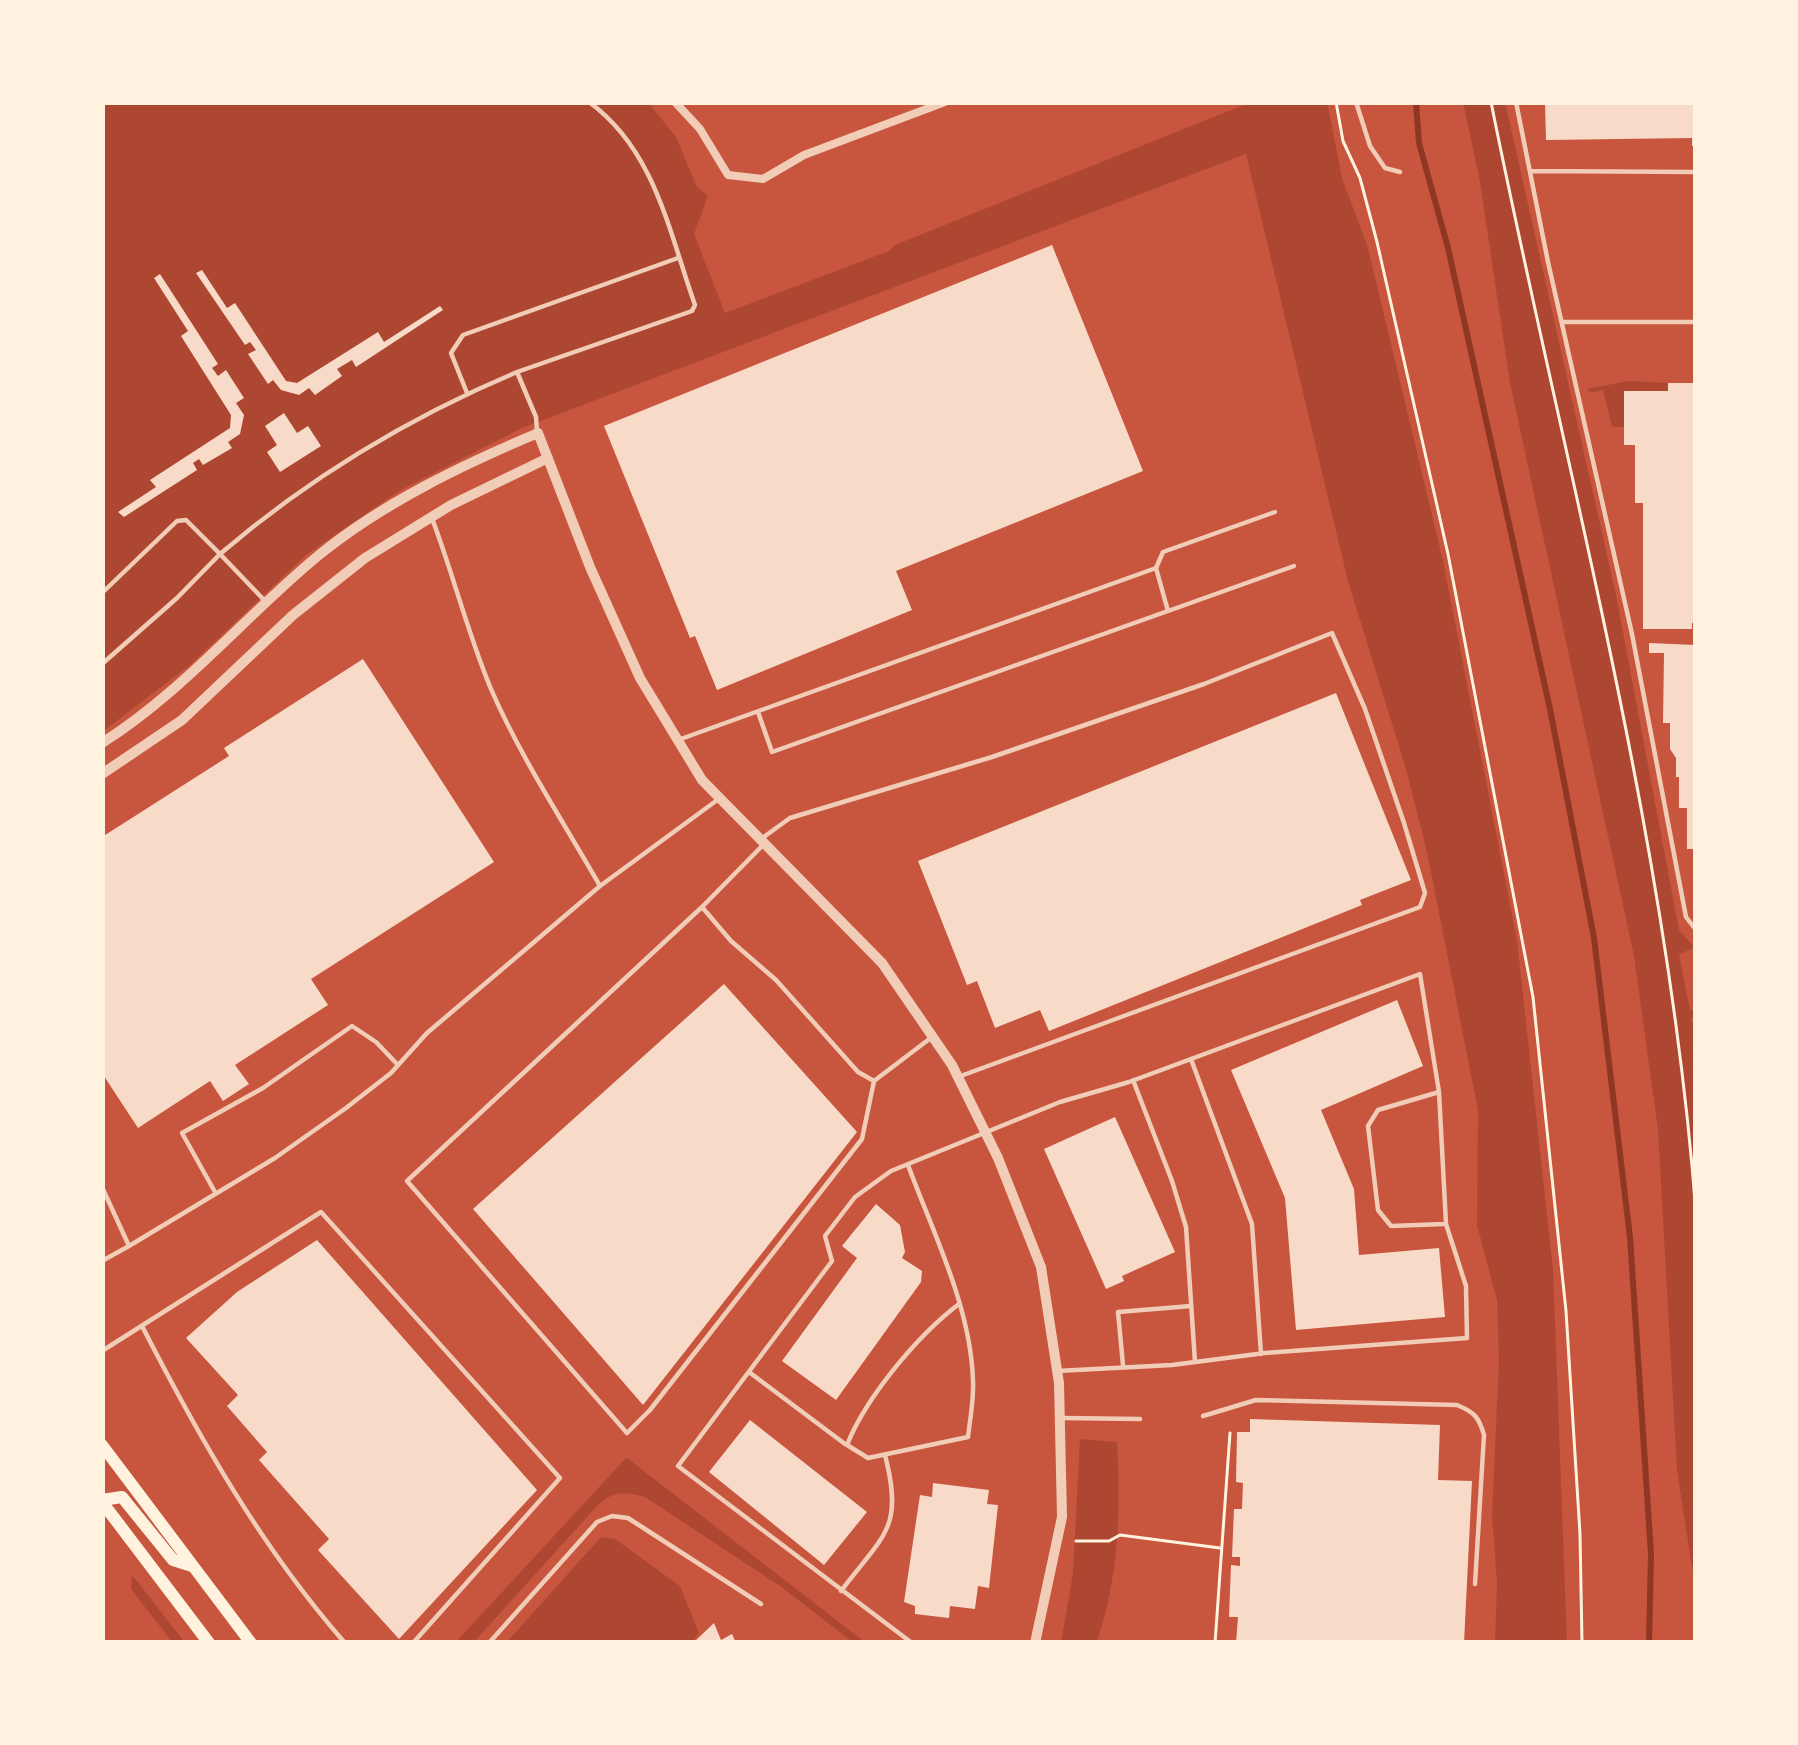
<!DOCTYPE html>
<html>
<head>
<meta charset="utf-8">
<style>
	body { margin:0 }
	#map { position:relative; width:1798px; height:1745px; overflow:hidden; background:#c8553d; font-family:"Fira Sans Condensed",sans-serif }
	canvas { display:block }
	.frame { position:absolute; inset:0; border:105px solid #fff3e0; pointer-events:none }
</style>
</head>
<body>
<div id="map">
<canvas width="1798" height="1745"></canvas>
<div class="frame"></div>
</div>
<script>
const context = document.querySelector('canvas').getContext('2d');
context.lineJoin = 'round';
function fill(path, color) {
  context.fillStyle = color;
  context.fill(path, 'evenodd');
}
function stroke(path, color, width, dash) {
  context.strokeStyle = color;
  context.lineWidth = width;
  context.lineCap = dash ? 'butt' : 'round';
  context.setLineDash(dash || []);
  context.stroke(path);
}
fill(new Path2D(`
	M102,102H648L676,137L697,187L708,196L694,234L725,313L889,251L895,245L1251,102H1327L1342,178L1368,248L1443,561L1517,940L1553,1269L1567,1643H1495L1497,1583L1492,1515L1499,1360L1497,1300L1477,1225L1478,1110L1427,852L1406,769L1348,581L1246,154L522,428L399,491L306,555L190,665L102,732Z
	M1463,102H1505L1616,595L1679,930L1695,948L1679,954L1690,1010H1696V1017L1691,1019L1696,1034V1593L1677,1470L1658,1130L1634,956L1510,383L1480,182Z
	M1629,381L1668,383V391L1625,427H1612L1603,390L1591,393L1587,389Z
	M1080,1439L1117,1442C1121,1507 1119,1581 1096,1643H1061L1073,1573Z
	M626,1458H627L866,1643H854L780,1586L645,1497C623,1491 612,1491 596,1507L473,1643H455Z
	M601,1537L615,1539L680,1586L699,1633L691,1643H506Z
	M132,1575L137,1581L185,1643H173L131,1589Z`), '#ae4732');
stroke(new Path2D(`
	M1416,102L1419,143L1448,248L1550,709L1594,938L1630,1237L1651,1554L1649,1643`), '#8f3625', 6);
fill(new Path2D(`
	M1545,102H1696V146H1692V138L1546,140Z
	M1052,245L1143,471L896,571L912,610L717,690L695,636L690,638L604,426Z
	M202,270L227,308L235,303L286,381L297,383L378,332L384,342L440,306L443,310L356,367L352,360L337,369L342,376L315,395L309,388L299,395L281,390L273,380L268,384L248,354L256,350L250,342L245,345L196,273Z
	M160,274L218,364L212,368L218,376L226,370L244,398L236,403L244,415L240,434L228,442L232,448L203,465L199,459L193,463L197,470L124,517L118,512L156,487L150,480L230,428L231,415L181,336L188,331L154,278Z
	M1668,383H1696V623H1692V629H1643V503H1635V445H1624V391H1668Z
	M284,413L297,433L308,426L321,446L280,472L267,452L277,445L265,426Z
	M1649,643L1696,645V849H1687V808H1679V777H1676V758L1670,749V723H1663L1664,653H1649Z
	M363,659L494,862L311,979L328,1005L235,1065L249,1084L223,1101L210,1081L138,1128L102,1073V837L229,756L224,748Z
	M1336,693L1411,880L1360,900L1362,905L1049,1031L1040,1010L995,1028L977,981L967,985L918,861Z
	M724,984L857,1132L643,1405L473,1209Z
	M1397,1000L1423,1066L1321,1110L1354,1189L1359,1255L1439,1248L1445,1317L1296,1330L1285,1198L1231,1070Z
	M1115,1117L1175,1252L1122,1276L1124,1281L1106,1289L1044,1149Z
	M876,1204L900,1225L905,1252L902,1258L922,1271L921,1282L836,1400L782,1361L857,1258L842,1246Z
	M317,1240L537,1490L399,1639L318,1550L329,1539L259,1460L267,1452L227,1406L238,1395L186,1338L237,1292Z
	M1250,1419L1440,1425L1438,1480L1472,1481L1464,1643H1236L1238,1617H1229L1231,1565L1240,1566V1557H1232L1234,1509H1242L1243,1483L1236,1482L1237,1432H1250Z
	M750,1420L867,1512L824,1565L709,1472Z
	M933,1483L989,1490L987,1504L998,1505L989,1588L978,1586L975,1609L950,1606L949,1618L915,1614V1606L904,1602L920,1495L932,1497Z
	M714,1623L721,1640L732,1634L736,1643H693Z`), '#f7dbc8');
stroke(new Path2D(`
	M1336,102L1343,141L1360,178L1377,242L1448,554L1533,997L1566,1311L1580,1534L1582,1643
	M1491,102C1565,471 1668,837 1696,1214
	M1076,1541H1109L1120,1535L1220,1548
	M1215,1643L1230,1433`), '#fff3e0', 3);
stroke(new Path2D(`
	M1356,102L1370,146L1385,168L1400,172
	M1516,102L1548,262L1632,634L1686,917L1696,930
	M1530,171L1696,172
	M1563,322H1696
	M517,372L692,311L695,305C669,232 655,150 589,102
	M467,393L451,353L463,335L678,258
	M433,521C454,577 468,634 491,689C521,758 563,821 600,886L720,798
	M1156,568L1163,552L1275,512
	M102,593L177,521L186,520L220,554L177,598L102,664
	M266,602L220,554C310,477 408,418 517,372L536,417L537,432
	M1168,611L1294,566
	M678,740L1156,568L1168,611L772,752L758,712
	M761,839L790,818L992,757L1204,684L1332,633L1365,709L1404,823L1425,893L1420,907L958,1077
	M764,844L702,907L731,941L776,980L858,1072L874,1081L932,1037
	M702,907L407,1181L627,1433L650,1410L862,1139L874,1081
	M1191,1059L1252,1224L1261,1354
	M1133,1080L1172,1181L1186,1227L1195,1362
	M1439,1092L1378,1110L1368,1126L1378,1210L1391,1226L1444,1224
	M908,1165C933,1233 971,1307 973,1381C974,1399 970,1419 968,1437L868,1458L847,1445C866,1397 918,1335 959,1304
	M102,1187L129,1246L102,1261
	M215,1192L182,1133L263,1088L352,1026L376,1042L398,1065
	M129,1246L275,1158L346,1108L391,1073L427,1033L600,886
	M142,1326C200,1439 261,1547 345,1643
	M102,1351L321,1212L560,1478L413,1643
	M1123,1365L1118,1312L1191,1306
	M749,1372L845,1444
	M1203,1416L1256,1400L1457,1405C1474,1412 1479,1417 1484,1435L1475,1584
	M1062,1418L1140,1419
	M841,1591C884,1534 904,1529 885,1455
	M489,1643L597,1522L612,1516L628,1518L761,1604
	M912,1643L678,1466L832,1261L825,1236L855,1197L891,1171L1060,1102L1129,1082L1420,974L1439,1092L1446,1224L1466,1286L1467,1338L1265,1353L1172,1365L1057,1371`), '#f1ccb7', 4.5);
stroke(new Path2D(`
	M675,102L700,129L728,175L763,179L804,155L945,102`), '#f1ccb7', 8);
stroke(new Path2D(`
	M102,743C184,691 245,616 319,555C383,503 462,465 538,433L590,567L640,678L702,780L882,963L952,1065L998,1158L1041,1267L1059,1383L1062,1517L1035,1643
	M102,774L182,720L293,615L365,558L451,505L548,458`), '#f1ccb7', 10);
stroke(new Path2D(`
	M102,1445L251,1643
	M102,1500L122,1497L173,1560L192,1566
	M102,1502L209,1643`), '#fff3e0', 12);
</script>
</body>
</html>
